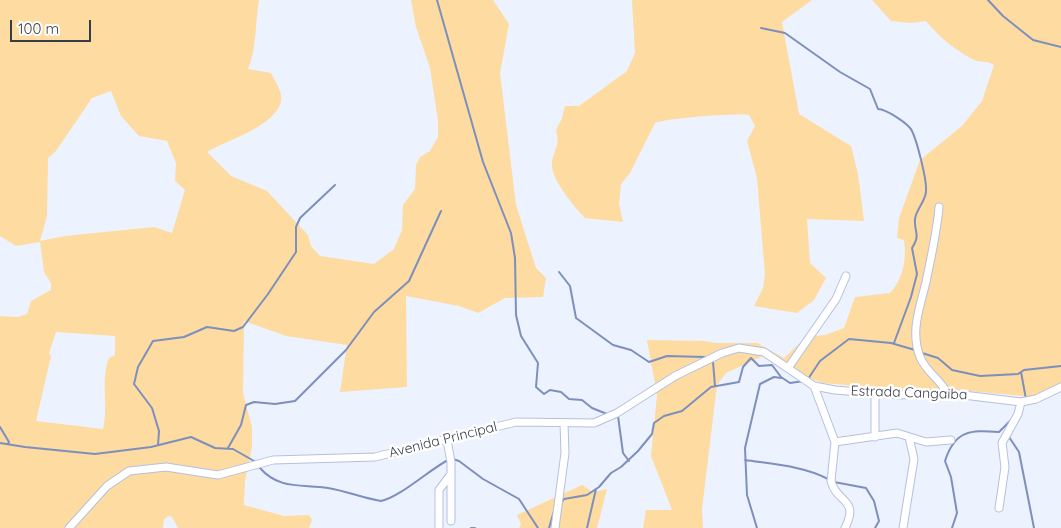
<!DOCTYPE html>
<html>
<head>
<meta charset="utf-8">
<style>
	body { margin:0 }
	#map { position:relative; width:1061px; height:528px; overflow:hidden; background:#edf2ff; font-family:Quicksand,sans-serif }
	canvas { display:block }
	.scale { position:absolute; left:10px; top:20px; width:81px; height:22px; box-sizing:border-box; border:2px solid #373c48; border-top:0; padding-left:6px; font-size:15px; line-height:18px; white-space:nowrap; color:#373c48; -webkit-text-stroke:4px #fff; paint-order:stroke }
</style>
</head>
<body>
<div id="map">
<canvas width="1061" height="528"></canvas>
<div class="scale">100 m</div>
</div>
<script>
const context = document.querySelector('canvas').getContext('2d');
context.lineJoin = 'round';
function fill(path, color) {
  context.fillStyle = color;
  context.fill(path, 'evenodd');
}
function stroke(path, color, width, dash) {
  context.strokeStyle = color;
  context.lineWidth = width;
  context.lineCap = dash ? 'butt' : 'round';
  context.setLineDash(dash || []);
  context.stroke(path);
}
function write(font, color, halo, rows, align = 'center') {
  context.font = font + ' Quicksand,sans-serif';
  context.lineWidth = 5;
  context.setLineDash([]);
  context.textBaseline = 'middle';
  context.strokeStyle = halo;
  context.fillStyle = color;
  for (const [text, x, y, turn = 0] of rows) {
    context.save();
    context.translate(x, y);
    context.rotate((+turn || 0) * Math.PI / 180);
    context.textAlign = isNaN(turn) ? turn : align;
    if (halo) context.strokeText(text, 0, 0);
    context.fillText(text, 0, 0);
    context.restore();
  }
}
fill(new Path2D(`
	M0,0H259C255,23 257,47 248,69L271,73C275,81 283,92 281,102C274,127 227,140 207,152L231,176L267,191L308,235L311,246L320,256L374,264L394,249L402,230L403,205L415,189L416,165L420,157L430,151L438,137V121L430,68L416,27L411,0H493L509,24L500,73L516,205L536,268L546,278L543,297L505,298L478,313L459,306L406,296L407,387L340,392L347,345L286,336L244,321L243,393L252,427V447L245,481L244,505L284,516L309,515L312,520L309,528H178L172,517L169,516L164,519L163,528H0V316L18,317L27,314L31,301L51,290V283L44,272L40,242L16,246L0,236ZM111,91L121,116L139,136L167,141L176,163L175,181L185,190L172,233L154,227L65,236L40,241L47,216L48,158L56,151L92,98ZM56,332L115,336V355L109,358C100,381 109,406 103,429L36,421L51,356L49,353Z
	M632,0H812L782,22L799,114L851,146L858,174L864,221L807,219L810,263L826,278L814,300L797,313L754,306L763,288L765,275L757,178L747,141L755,126L749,115C735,113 669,118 655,123L630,173L621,184L619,204L623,222L585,218C575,208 553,181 552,167C551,152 561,149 556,130L562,118L565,106H579L627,71L635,53Z
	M872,0H1061V385L1033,397L948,389L901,390L823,383L807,377L796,378L763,356L726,373L717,385L702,509L703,528H643L646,510H672L651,456L657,395L647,340L704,341L716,343H757L784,358L806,337L825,335L844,328L855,297L890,293C903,280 907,258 904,240L897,238L899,218L920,160L962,126L982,101L994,65C986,60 979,63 972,59C954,49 939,37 926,21L911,23L891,21Z
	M582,485L593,492L607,489L597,528H519L521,524L517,515Z`), '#fedba1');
stroke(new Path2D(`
	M437,0L483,162L511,233L515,258L516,315L521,336L538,363L536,387L544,394L550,390L561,392L569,399L582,400L592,408L607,414
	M988,0L1003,16L1033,40L1061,47
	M761,28L785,33L840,72L870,89L878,109C886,109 909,124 912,131C917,141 927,180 926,191C926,201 916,209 915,219C914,233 921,234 912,248L917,274L911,297L894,343
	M559,272L570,286L576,318L613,345L631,350L649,362L667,356L705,357
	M922,353L938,358L952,370L980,376L1018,374L1024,370L1061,366
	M713,362L715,386
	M1021,372L1026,399
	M808,379L820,361L849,339L891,343L915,350
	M618,416L623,453L629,461
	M0,427L9,442L8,444
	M1009,437L1019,452L1034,528
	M0,443L25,447L95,454L151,447L191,437L215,448L233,449L254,461
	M158,445L159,431L152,408L134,384L138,367L153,341L184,337L207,327L234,331L243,327L268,294L296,252V227L300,218L335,185
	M228,448L241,425L246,405L254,402L275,404L295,401L346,350L374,312L409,281L441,211
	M453,459L459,461L483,479L519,499L538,528
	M745,460C772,464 804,466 828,479
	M260,468C279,490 302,484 328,488C346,491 363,498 381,501C400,497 429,470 448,460
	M834,482L866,488L874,501L879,521L875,528
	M562,502L564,499L587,495L599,487L611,473L621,467L638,451L652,434L654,423L664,416L682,411L711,387L739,382L743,367L751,358L759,366L772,365L781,377L790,383L804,381
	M471,528H475
	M549,528L554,511
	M587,528L596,489
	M757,528L747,495L745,448L760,384L774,377L781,378
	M952,528L957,513L951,477L945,461C955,430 970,430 999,432L1010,421`), '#7d8fbc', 2);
const minor = new Path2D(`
	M939,207C937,232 931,257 926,282C920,307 910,331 920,357C926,372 940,379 947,393
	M788,368L836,299L846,276
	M814,386L835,442L897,433L926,442L951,440
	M875,437V393
	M447,440L451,462V521
	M835,442L831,481C836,503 860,498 845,528
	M999,508L1005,467L1002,443L1018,414L1021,402
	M69,528L107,486L129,471L166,467L218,475L273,460L375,457L516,422L594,423L617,413L675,376L722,353L739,348L764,352L814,386L835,390L899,395L947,393L1021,402L1036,399L1061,387
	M439,528V490L451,474
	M555,528L565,453L564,423
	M903,528L914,459L909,437`);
stroke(minor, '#b4c0de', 9);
stroke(minor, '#fff', 7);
write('14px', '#373c48', '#fff', [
	["Estrada Cangaiba",909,393,2],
	["Avenida Principal",443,440,-14]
]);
</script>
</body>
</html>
